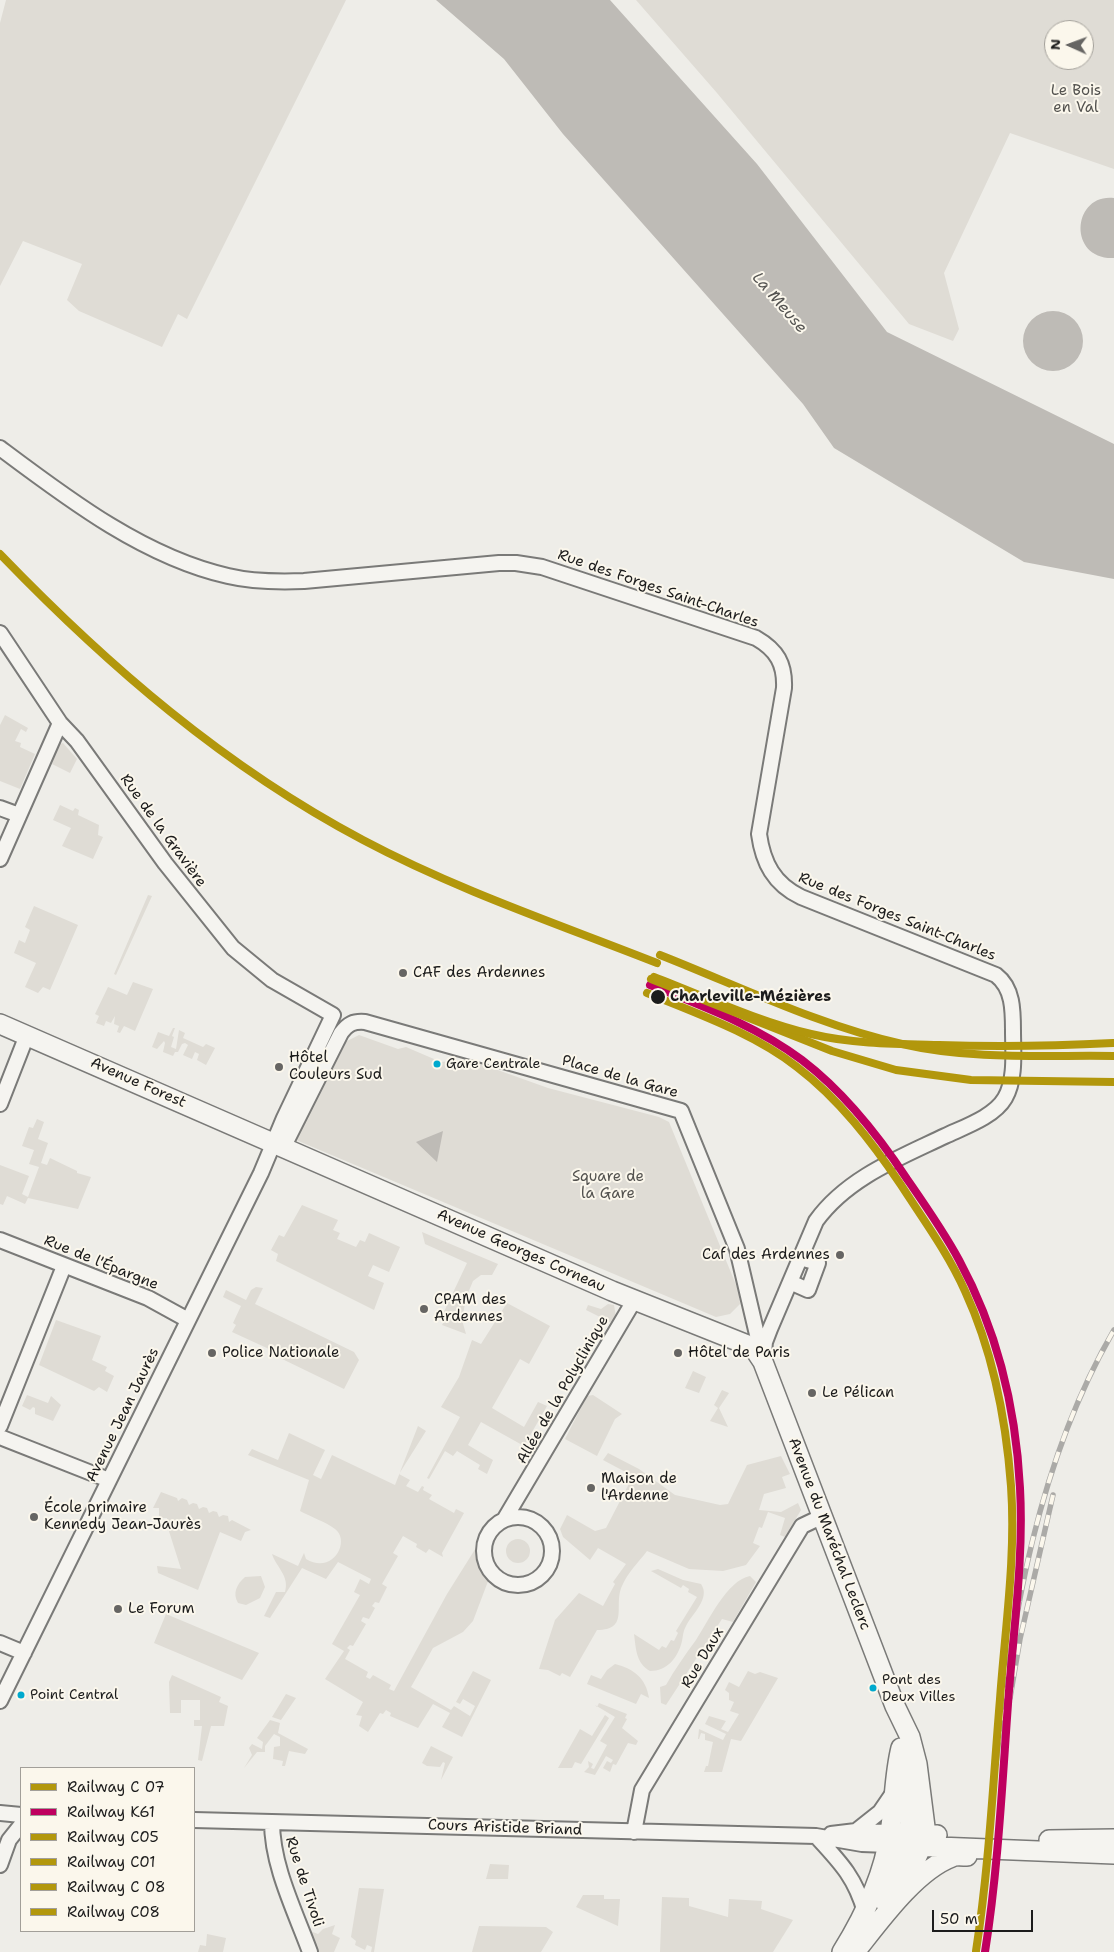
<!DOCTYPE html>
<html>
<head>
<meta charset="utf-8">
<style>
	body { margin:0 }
	#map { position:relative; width:1114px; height:1952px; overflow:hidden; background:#eeede8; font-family:"Shantell Sans",sans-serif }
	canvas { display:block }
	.legend { position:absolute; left:20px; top:1767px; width:175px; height:165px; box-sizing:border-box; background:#fbf7ec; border:1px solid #a29f99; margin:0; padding:6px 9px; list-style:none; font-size:15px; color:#1c1c1c }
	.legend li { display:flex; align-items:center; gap:10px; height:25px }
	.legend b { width:25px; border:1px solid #a29f99 }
	.north { position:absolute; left:1044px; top:20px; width:50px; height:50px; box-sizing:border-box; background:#fbf7ec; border:1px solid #a29f99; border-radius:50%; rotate:272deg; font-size:14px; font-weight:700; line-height:20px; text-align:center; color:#1c1c1c }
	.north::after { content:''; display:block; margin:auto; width:18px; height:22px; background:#666563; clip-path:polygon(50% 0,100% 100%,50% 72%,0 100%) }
	.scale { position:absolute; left:932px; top:1910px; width:101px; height:22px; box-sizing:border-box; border:2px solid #1c1c1c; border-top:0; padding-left:6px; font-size:15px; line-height:18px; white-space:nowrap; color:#1c1c1c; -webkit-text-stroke:4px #fbf7ec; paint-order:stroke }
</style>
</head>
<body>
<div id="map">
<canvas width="1114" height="1952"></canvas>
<ul class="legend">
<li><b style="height:6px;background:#b2970c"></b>Railway C 07</li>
<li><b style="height:6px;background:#bf005f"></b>Railway K61</li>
<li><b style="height:6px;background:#b2970c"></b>Railway C05</li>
<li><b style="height:6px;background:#b2970c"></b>Railway C01</li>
<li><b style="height:6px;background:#b2970c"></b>Railway C 08</li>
<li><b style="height:6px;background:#b2970c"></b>Railway C08</li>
</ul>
<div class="north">N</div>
<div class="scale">50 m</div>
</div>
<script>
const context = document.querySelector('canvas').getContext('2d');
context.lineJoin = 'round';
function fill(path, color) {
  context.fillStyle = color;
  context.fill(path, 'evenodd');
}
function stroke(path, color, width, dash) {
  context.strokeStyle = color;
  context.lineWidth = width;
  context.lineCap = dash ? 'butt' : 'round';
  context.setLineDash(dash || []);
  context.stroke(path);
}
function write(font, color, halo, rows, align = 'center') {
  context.font = font + ' "Shantell Sans",sans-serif';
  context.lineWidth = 4;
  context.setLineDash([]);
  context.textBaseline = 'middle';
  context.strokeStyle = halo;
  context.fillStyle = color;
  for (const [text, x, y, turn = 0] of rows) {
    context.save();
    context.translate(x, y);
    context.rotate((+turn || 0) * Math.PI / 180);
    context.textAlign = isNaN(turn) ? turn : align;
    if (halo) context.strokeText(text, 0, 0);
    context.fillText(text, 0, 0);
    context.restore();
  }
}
fill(new Path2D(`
	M6,0H346L187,319L178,314L162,347L79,311L67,300L82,264L23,241L0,286V23Z
	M636,0H1114V169L1010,133L944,273L959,329L953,341L909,324L717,93ZM1054,30H1084V60H1054Z
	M5,715L28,728L26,732L21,729L15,741L21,743L20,747L35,754L20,789L0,781V725Z
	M63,743L77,759L70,773L52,764L59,744Z
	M60,805L73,811L75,808L79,810L78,815L99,825L98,835L103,837L93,859L62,846L71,828L53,820Z
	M148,895L152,896L116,975L114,974Z
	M34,906L78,925L50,990L43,987L38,993L25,987L36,963L14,953L19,940L25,943L30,930L25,927Z
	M133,982L153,989L135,1031L124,1026L120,1033L117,1032L119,1026L114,1024L115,1016L111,1023L106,1021L104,1026L96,1023L99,1016L95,1014L108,987L127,995Z
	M173,1028H175L172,1036L174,1037L171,1047L176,1049L179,1030L185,1033L183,1038L203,1047L206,1044L215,1048L206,1065L197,1060L199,1054L195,1052L192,1059L183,1055L188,1045L185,1043L182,1044L178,1052H175L173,1056L163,1052L165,1043L164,1041L157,1049L152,1047L158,1032L169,1036Z
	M359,1035L398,1049L406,1047L441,1062L467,1059L548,1088L659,1117L669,1122L739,1292L740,1304L730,1314L716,1317L296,1140L337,1050L345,1042Z
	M37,1119L44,1122L38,1139L48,1143L41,1163L47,1165L50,1158L77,1171V1173L91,1177L78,1209L28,1198L25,1204L7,1196L3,1205L0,1204V1165L29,1176L22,1194L28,1197L39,1167L29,1164L34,1150L22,1146L29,1127L33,1128Z
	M302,1205L338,1220L333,1230L340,1233L337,1239L356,1247L360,1240L365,1242L369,1233L400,1247L389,1272L373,1265L368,1276L384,1283L374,1310L276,1261L278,1254L271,1250L279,1235L284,1237Z
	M422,1232L498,1264L492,1275H481L473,1281L466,1298L462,1320L466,1334L442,1325L445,1320L441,1318L467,1263L425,1244Z
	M256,1287L263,1288L255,1304L354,1352L359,1360L344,1389L276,1356L269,1349L232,1332L236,1325L233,1323L241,1306L223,1297L226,1290L246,1300L251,1290Z
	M507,1303L550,1326L529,1364L520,1359L492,1408L524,1427L538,1402L547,1406L524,1446L481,1422L468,1445L493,1460L487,1474L478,1469L480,1465L457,1451L453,1456L445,1451L429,1479L427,1478L460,1417L441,1407L459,1377L472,1340L481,1344Z
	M608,1304L614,1305L616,1317L612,1323L586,1310L588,1305L601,1309Z
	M56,1320L101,1336L92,1360L107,1367L105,1371L114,1376L107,1392L99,1387L94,1391L39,1365Z
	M693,1371L706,1377L699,1393L685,1388Z
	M722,1390L729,1393L719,1408L728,1427L710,1421L718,1408L714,1405Z
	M27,1395L48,1403L51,1396L61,1405L53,1421L35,1414V1408L33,1407L30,1410L22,1406Z
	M593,1395L622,1414L615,1419L597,1456L565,1439L587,1396Z
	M418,1426L426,1431L399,1474L410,1480L406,1486L418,1492L422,1486L424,1487L423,1490L432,1495L429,1499L454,1513L456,1509L464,1513L442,1553L443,1557L429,1549L426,1553L416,1547L417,1544L403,1536L393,1553L398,1556L382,1584L387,1587L379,1603L375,1602L372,1606L375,1608L369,1619L363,1617L361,1621L366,1624L353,1646L350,1645L347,1648L350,1650L345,1659L368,1672L366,1677L370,1679L373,1675L391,1685L389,1689L394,1691L447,1594L484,1535L481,1557L490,1576L473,1621L463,1632L433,1648L411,1687L451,1710L454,1706L470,1716L475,1706L463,1699L460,1704L456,1702L473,1671L491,1680L462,1737L442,1727L450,1713L433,1704L418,1728L390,1716L391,1713L386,1710L383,1714L380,1713L368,1732L359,1726L362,1716L356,1715L363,1702L325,1679L344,1651L332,1644L360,1595L354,1592L360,1579L369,1584L371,1579L338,1562L326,1579L302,1568L270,1618L264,1616L276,1592H285C290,1576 276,1567 272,1554L298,1566L304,1553L306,1559C333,1575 351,1541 335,1529C326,1522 311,1517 300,1511L309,1480L248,1455L252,1449L278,1460L289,1433L325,1450L313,1475L321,1479L332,1455L395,1485Z
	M608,1453L639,1469L675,1495L720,1505L728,1504L747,1465L781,1456L790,1474L782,1477L786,1488L764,1494L759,1510L781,1512L798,1503L801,1510L785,1537L780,1535L785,1518L768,1512L762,1528L759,1527L753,1543L760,1546L746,1565L723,1571L689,1569L647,1551C638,1563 628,1572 622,1586C613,1605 630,1630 597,1630L570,1677L562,1673L560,1676L548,1670L539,1669L555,1620L579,1593L603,1606L615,1584L613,1582L626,1564L598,1548L590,1560L563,1537L560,1529L567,1515L595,1531L606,1528L633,1476L603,1460Z
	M161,1492L177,1498L178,1501L182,1498L187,1500L189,1505L193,1503L197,1504L199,1509L203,1507L207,1508L209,1513L213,1511L217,1512L219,1517L223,1515L228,1516L229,1522L232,1520L251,1530L245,1532L241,1541L220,1532L198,1590L158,1573L157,1566L181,1569L167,1525V1518H159V1508H153Z
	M506 1551a12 12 0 1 1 24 0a12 12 0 1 1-24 0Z
	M658,1569L683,1580L701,1584C711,1598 692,1614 686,1626C683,1631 683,1636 682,1641C678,1658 667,1671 650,1671C636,1663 636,1649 634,1634L659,1650L662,1646L666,1648L671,1640L674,1641L678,1633L676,1631L697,1597L688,1592L689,1589L683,1585L681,1588L651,1571Z
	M261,1576L265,1587L260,1598L246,1605L238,1603C232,1593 237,1584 245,1577Z
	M750,1576L756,1582L733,1622L722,1619L666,1705L661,1703L660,1687L666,1685C675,1669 685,1655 696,1640C708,1622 727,1580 750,1576Z
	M166,1614L259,1653L242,1680L154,1643Z
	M615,1664C634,1669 646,1678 649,1698L641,1694L636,1704L587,1684L591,1675L601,1679L607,1670Z
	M748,1671L755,1674L760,1672L778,1678L741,1741L731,1739L722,1772H704L706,1766H708L713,1742L705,1740V1734L701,1733L699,1739H698L699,1729L723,1740L726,1734L705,1724L709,1716L726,1721L721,1729L728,1732L739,1714L730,1711L734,1702L729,1700V1693L725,1690L729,1682L739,1687Z
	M172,1675L221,1697L219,1702L228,1706L224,1726H211L202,1761L198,1760L202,1726H194V1720H200V1700H181V1713H170L169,1682Z
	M286,1694L296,1698L281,1720L272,1717Z
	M599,1703L627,1714L625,1718L627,1719L622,1728L638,1741L636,1745L628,1743L616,1765L613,1764L610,1772L603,1768L607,1761L611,1763L613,1760L606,1756L595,1775L584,1772L589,1767L588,1761L593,1764L591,1768L594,1769L607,1745L600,1741L615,1717L595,1705L597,1707Z
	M605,1715L609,1718L581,1764L575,1762L572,1768H558L580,1729L592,1736Z
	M270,1720L280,1723L278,1733L308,1749L305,1754L289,1751L285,1766H282L283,1761L273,1759L274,1747L280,1746V1737L274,1734L265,1746V1752H257L244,1768L252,1755L249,1748L252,1744L262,1749L263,1742L257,1738Z
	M431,1746L453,1757L441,1780L445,1763L443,1762L440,1767L427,1766L422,1763Z
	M490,1864L509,1865L508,1879H486Z
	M359,1888L384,1889L374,1952H371L372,1947L367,1945L365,1950L355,1945L356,1941L351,1937Z
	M583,1895H604V1899H620L618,1926L576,1907Z
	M662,1897L689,1898V1906L728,1917L729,1899L762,1901L761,1909L793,1920L773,1952H660Z
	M335,1925L332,1934L340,1938L334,1952H317L310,1931L318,1934L323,1929Z
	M479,1926L546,1927L553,1932L541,1952H472Z
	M207,1934L226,1938L223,1952H198L200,1945L206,1946Z`), '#dfdcd5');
fill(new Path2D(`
	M436,0H610L757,164L887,332L1114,444V579L1024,562L834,448L803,404L563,134L504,59Z
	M1114,198V258C1067,260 1072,193 1114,198Z
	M1023 341a30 30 0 1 1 60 0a30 30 0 1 1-60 0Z
	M443,1131L437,1162L416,1142Z`), '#bebbb6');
const minor = new Path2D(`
	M0,448C68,499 144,557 228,576C253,582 278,582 304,581L499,563H516L542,567L756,638C777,650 785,664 784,688L759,834C763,863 774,884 801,897L996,975C1013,988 1013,1010 1013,1031C1013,1051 1016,1079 1005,1098C994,1117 964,1127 945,1136C899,1158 847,1178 816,1221L770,1329L765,1342L763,1362
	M0,633L60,723L77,741L165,863L233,948L272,980L333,1015L284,1118L261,1173L0,1701
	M0,808L19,815
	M0,859L60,723
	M0,1104L27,1035
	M283,1148L341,1033C348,1024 353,1021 365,1022L681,1111L737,1249L762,1356
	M0,1240L148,1298L188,1320
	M790,1282L808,1290L818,1263L800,1258
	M0,1426L64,1266
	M0,1437L109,1480
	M484 1551a34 34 0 1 1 68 0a34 34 0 1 1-68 0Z
	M504,1520L635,1299
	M0,1643L24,1653
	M0,1813L21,1815
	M194,1820L816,1836L862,1844L888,1845
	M272,1822C272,1866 295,1911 310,1952
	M856,1831L880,1812L893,1793
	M634,1832L642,1790L802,1526L823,1516
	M831,1834L856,1831L890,1832
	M816,1836C840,1862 855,1877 865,1912
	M0,1865L9,1840L21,1825`);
const major = new Path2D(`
	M0,1024L612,1291L745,1344L755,1350L763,1362L895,1706L910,1737L917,1764L925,1827L924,1841L898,1898
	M903,1766L912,1833L916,1844
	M890,1832L937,1835
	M1049,1840L1114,1839
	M888,1845L1114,1854
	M886,1904C888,1887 908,1849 898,1836
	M842,1952C865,1915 884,1875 890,1832C895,1803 894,1776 901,1748
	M855,1952C879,1922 915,1871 952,1857C956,1855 963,1856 967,1856`);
stroke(minor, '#7a7a78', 18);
stroke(major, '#7a7a78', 22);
stroke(minor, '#f5f4f0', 14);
stroke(major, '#f5f4f0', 19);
const rail = new Path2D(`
	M1010,1698L1020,1639L1053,1495
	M996,1764C1012,1616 1038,1461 1114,1330`);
stroke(rail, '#abaaa7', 5.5);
stroke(rail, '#fbf7ec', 4, [11]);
stroke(new Path2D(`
	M0,554C108,666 225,767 363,840C457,890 558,924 657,963`), '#b2970c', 8);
stroke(new Path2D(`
	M650,985C702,1006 757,1026 802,1060C844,1092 878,1135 907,1179C925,1205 944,1232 959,1260C997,1330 1016,1410 1020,1488C1024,1560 1013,1632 1008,1704C1002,1787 998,1870 985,1952`), '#bf005f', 8);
stroke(new Path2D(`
	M647,993C698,1014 753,1033 797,1067C839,1099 872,1142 901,1185C923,1219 948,1253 965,1291C993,1352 1006,1419 1011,1486C1016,1557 1005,1629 1000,1699C993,1783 989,1867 976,1951`), '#b2970c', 8);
stroke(new Path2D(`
	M660,955C739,986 820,1026 902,1044C971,1060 1044,1055 1114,1056`), '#b2970c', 8);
stroke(new Path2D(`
	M651,979L832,1051L896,1070L971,1080L1114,1082`), '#b2970c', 8);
stroke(new Path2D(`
	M654,977C706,997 757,1021 811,1034C853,1044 896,1044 939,1045C997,1047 1055,1046 1113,1043`), '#b2970c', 8);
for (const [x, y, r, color] of [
	[403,973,5,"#666563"],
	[658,997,8,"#1c1c1c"],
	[437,1064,4.5,"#00a9ce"],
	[279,1067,5,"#666563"],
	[840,1255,5,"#666563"],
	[424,1309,5,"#666563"],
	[212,1353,5,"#666563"],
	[678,1353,5,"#666563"],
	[812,1393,5,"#666563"],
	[591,1488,5,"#666563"],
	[34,1517,5,"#666563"],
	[118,1609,5,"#666563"],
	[873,1688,4.5,"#00a9ce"],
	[21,1695,4.5,"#00a9ce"]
]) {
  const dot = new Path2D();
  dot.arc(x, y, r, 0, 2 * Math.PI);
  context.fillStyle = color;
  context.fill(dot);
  stroke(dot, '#fbf7ec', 2);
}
write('14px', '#1c1c1c', '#fbf7ec', [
	["Gare Centrale",446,1064],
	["Pont des",882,1680],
	["Deux Villes",882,1697],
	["Point Central",30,1695]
], 'left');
write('15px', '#53524f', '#fbf7ec', [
	["Le Bois",1076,91],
	["en Val",1076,108],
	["Square de",608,1177],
	["la Gare",608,1194]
]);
write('15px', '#1c1c1c', '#fbf7ec', [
	["Rue des Forges Saint-Charles",658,589,19],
	["Rue de la Gravière",163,831,54],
	["Rue des Forges Saint-Charles",897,917,22],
	["Place de la Gare",620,1077,16],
	["Avenue Forest",138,1083,24],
	["Avenue Georges Corneau",521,1251,24],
	["Rue de l'Épargne",101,1263,22],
	["Allée de la Polyclinique",563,1390,-60],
	["Avenue Jean Jaurès",123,1415,-64],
	["Avenue du Maréchal Leclerc",829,1534,69],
	["Rue Daux",703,1658,-59],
	["Cours Aristide Briand",505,1828,2],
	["Rue de Tivoli",304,1882,72]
]);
write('15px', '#1c1c1c', '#fbf7ec', [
	["CAF des Ardennes",413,973],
	["Hôtel",289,1058],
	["Couleurs Sud",289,1075],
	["Caf des Ardennes",830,1255,"right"],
	["CPAM des",434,1300],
	["Ardennes",434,1317],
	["Police Nationale",222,1353],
	["Hôtel de Paris",688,1353],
	["Le Pélican",822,1393],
	["Maison de",601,1479],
	["l'Ardenne",601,1496],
	["École primaire",44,1508],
	["Kennedy Jean-Jaurès",44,1525],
	["Le Forum",128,1609]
], 'left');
write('bold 15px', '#1c1c1c', '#fbf7ec', [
	["Charleville-Mézières",670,997]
], 'left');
write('italic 16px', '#545351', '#fbf7ec', [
	["La Meuse",779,303,49]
]);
</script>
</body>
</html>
